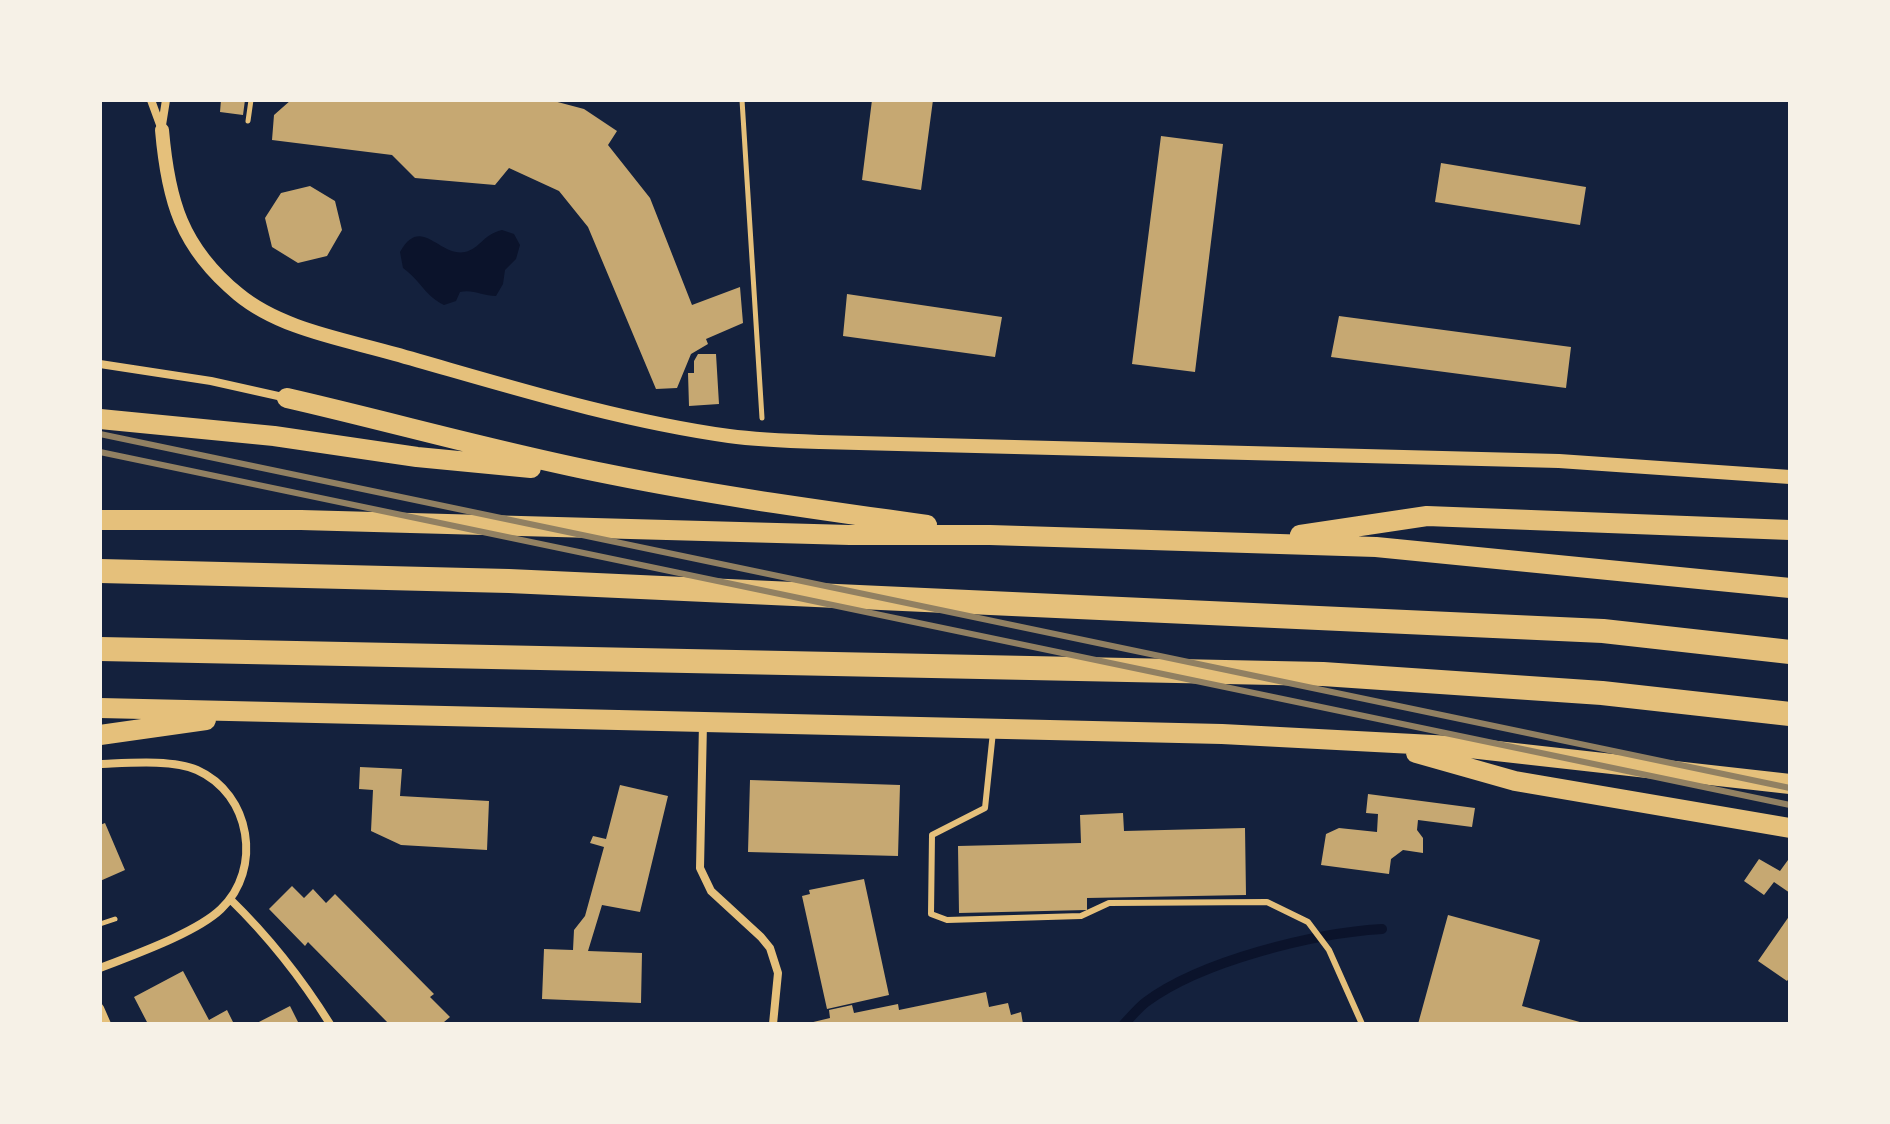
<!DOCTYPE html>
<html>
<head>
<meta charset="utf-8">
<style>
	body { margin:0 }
	#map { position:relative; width:1890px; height:1124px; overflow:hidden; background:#14213d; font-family:"Alegreya Sans",sans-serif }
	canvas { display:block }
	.frame { position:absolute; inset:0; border:102px solid #f6f1e7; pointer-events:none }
</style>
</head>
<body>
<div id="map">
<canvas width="1890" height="1124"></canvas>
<div class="frame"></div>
</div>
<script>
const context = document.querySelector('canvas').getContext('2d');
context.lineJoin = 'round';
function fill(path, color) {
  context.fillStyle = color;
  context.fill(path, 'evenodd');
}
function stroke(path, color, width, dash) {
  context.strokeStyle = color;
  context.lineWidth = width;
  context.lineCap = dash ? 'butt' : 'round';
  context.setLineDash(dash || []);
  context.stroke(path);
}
fill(new Path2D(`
	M502,230L514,234L520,245L516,259L505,270L503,284L496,296C483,296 473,289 460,292L456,301L444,305C425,296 421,281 403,268L400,252C421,214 439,257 465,252C481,248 482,235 502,230Z`), '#0b132b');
stroke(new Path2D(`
	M1124,1024C1131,1017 1138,1008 1146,1002C1201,961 1314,933 1382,929`), '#0b132b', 10);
fill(new Path2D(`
	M221,100H245L243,115L220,112Z
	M291,100H550L584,109L617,131L608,145L650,198L692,305L740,287L743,323L706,339L708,344L691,354L677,388L656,389L588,227L559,191L509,168L495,185L415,178L392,155L272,140L274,115Z
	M872,100H933L921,190L862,180Z
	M1161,136L1223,144L1195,372L1132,364Z
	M1441,163L1586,187L1580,225L1435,202Z
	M310,186L335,201L342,230L327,256L298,263L272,247L265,218L281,193Z
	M847,294L1002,317L995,357L843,336Z
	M1339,316L1571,347L1566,388L1331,357Z
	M698,354H716L719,404L689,406L688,373H694V361Z
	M360,767L402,769L400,796L489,801L487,850L401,845L371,831L373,790L359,789Z
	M750,780L900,785L898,856L748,852Z
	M620,785L668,796L640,912L602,905L588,951L642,953L641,1003L542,999L544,949L573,950L574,930L585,916L604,847L590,843L593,836L606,839Z
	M1368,794L1475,808L1472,827L1418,820L1417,830L1423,838V853L1403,850L1391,859L1389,874L1321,865L1326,834L1339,828L1377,832L1378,814L1366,813Z
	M1123,813L1124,831L1245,828L1246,895L1087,898V910L959,913L958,846L1081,843L1080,815Z
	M105,823L125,870L100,881V825Z
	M1759,859L1780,871L1788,860L1790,861V893L1774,882L1764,895L1744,881Z
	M864,879L889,995L827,1009L802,896L810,894L809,890Z
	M292,886L304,898L313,889L326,903L335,894L434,994L430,997L450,1017L444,1022L446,1024H389L308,942L305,946L269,909Z
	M1448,915L1540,940L1522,1006L1587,1024H1418Z
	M1790,915V977L1787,981L1758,961Z
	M183,971L209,1020L227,1010L234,1024H148L134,997Z
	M986,992L989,1007L1008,1003L1011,1015L1021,1012L1023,1024H805L830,1018L829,1010L852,1005L854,1013L898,1004L899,1010Z
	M290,1006L299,1024H255Z`), '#c6a872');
stroke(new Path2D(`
	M742,100L762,418
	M248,121L251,100
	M100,924L115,919`), '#e5c07b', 5);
stroke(new Path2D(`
	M993,732L985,808L932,835L931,914L947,920L1081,916L1109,903L1267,902L1308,922L1329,950L1362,1024`), '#e5c07b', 6);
stroke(new Path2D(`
	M151,100L162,130
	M162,125L166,100
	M100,364L211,381L287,398
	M703,723L700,868L711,891L761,937L770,948L778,973L773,1024
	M100,764C127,763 173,759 197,770C251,794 263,869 221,909C196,933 133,955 100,968
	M230,899C268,936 302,979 330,1024
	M100,1008L107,1024`), '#e5c07b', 8);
stroke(new Path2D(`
	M162,130C168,200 181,247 238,294C280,329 343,339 395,354C505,385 615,420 729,436C759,440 790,441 820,442L1559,461L1790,477`), '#e5c07b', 14);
stroke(new Path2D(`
	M287,398C396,423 504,454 613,475C717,496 822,510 927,525
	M100,419L274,436L417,457L531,468
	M100,520H301L850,535H990L1376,547L1790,588
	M1300,535L1427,516L1790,530
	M100,708L1222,734L1452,746L1790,784
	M100,735L206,720
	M1416,753L1515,781L1790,828`), '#e5c07b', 20);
stroke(new Path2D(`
	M100,571L509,581L1603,631L1790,652
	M100,649L1323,674L1602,693L1790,714`), '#e5c07b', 24);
stroke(new Path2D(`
	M100,434L1790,788
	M100,452L1790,805`), '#918062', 6);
</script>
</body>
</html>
